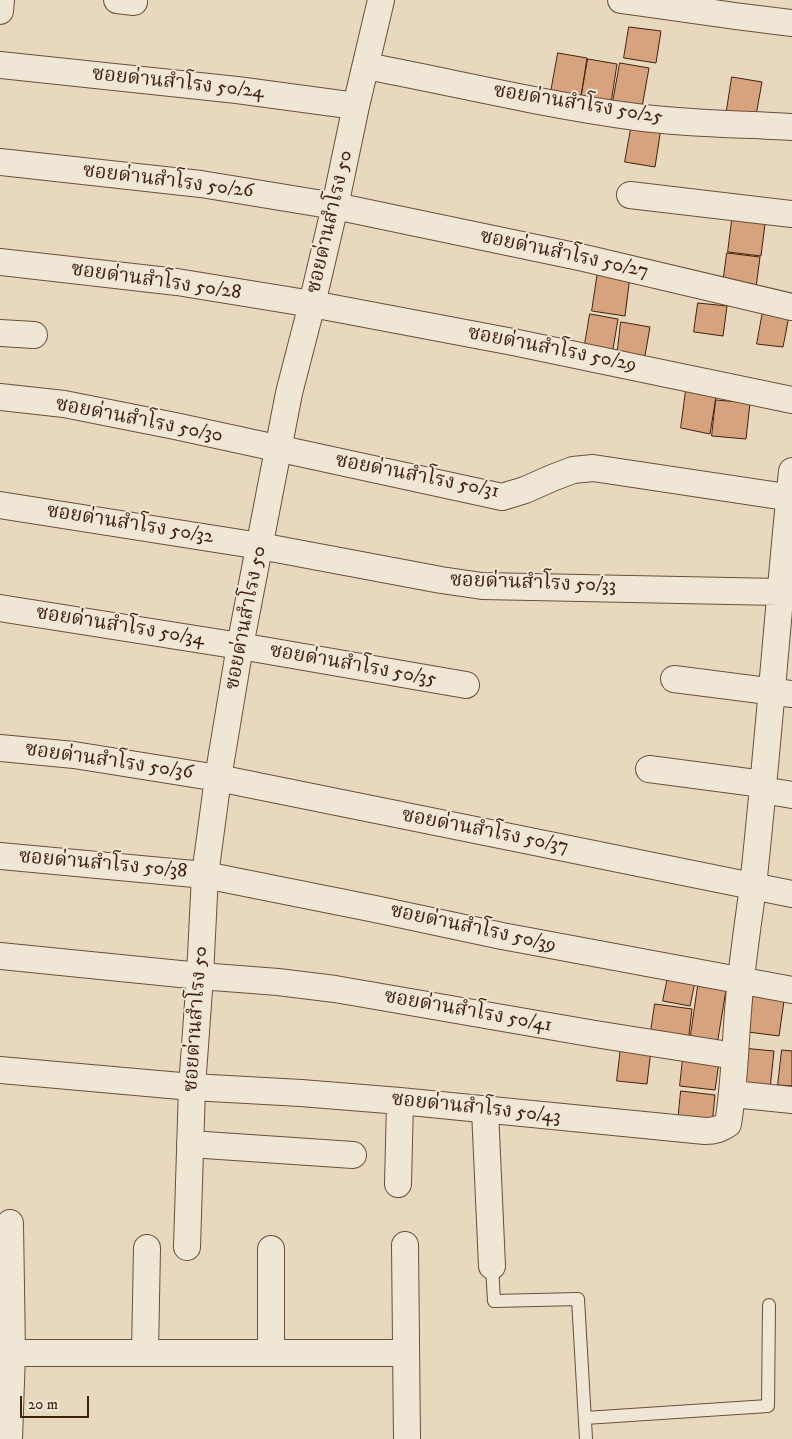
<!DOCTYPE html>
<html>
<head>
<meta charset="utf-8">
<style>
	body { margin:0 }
	#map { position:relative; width:792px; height:1439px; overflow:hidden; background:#e8d9be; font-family:"IM FELL DW Pica",serif }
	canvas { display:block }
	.scale { position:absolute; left:20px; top:1396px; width:69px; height:22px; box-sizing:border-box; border:2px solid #40210e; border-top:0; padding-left:6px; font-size:15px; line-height:18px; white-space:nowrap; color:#40210e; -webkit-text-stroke:4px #f0e6d5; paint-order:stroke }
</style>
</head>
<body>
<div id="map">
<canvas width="792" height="1439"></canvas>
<div class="scale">20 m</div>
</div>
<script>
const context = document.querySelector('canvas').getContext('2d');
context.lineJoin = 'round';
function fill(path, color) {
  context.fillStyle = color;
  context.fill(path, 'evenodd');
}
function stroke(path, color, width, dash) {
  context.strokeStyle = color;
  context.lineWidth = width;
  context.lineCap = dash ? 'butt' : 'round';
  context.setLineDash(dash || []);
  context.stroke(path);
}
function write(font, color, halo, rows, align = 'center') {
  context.font = font + ' "IM FELL DW Pica","Noto Serif Thai",serif';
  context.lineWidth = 4;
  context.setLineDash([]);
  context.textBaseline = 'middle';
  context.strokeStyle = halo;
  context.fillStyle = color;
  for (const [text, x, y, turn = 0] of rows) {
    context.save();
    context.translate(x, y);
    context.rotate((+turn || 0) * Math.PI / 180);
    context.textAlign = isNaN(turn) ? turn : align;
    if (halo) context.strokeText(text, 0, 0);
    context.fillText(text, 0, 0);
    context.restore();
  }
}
const building = new Path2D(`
	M629,27L661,31L656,63L624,58Z
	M558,53L587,58L581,97L551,92Z
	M588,59L617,64L611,103L581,98Z
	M620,63L649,68L642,107L613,102Z
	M732,77L762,82L755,121L726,116Z
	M632,123L661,128L655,167L625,162Z
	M732,220L765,224L761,256L728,252Z
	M727,253L760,257L756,288L723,284Z
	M598,271L630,276L625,316L592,311Z
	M698,303L727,306L723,336L694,332Z
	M763,311L789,316L783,347L757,344Z
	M590,314L618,319L612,355L584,350Z
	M621,322L650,327L644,361L617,357Z
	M686,390L716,397L710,434L681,428Z
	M716,400L750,403L746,439L712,436Z
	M668,977L695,982L690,1006L663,1001Z
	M698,986L726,990L717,1045L690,1041Z
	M753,996L784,1001L779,1036L748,1032Z
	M655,1004L692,1009L688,1043L650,1038Z
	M621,1047L651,1050L647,1084L617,1081Z
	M742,1048L774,1051L770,1089L737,1086Z
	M782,1050L792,1051V1086L778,1085Z
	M683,1058L719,1062L715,1090L680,1086Z
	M681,1091L715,1095L712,1125L678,1121Z`);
fill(building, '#d7a27e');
stroke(building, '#40210e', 1);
const lane = new Path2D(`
	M492,1266L494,1301L578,1299L586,1439
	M585,1418L768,1406L769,1305`);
const street = new Path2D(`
	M117,0L134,2
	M621,0L735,16L792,23
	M0,11L1,0
	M0,65L237,90L356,106
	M366,66C456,83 545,105 636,117C687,124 740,124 792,127
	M0,162L201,184L335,206L584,258L792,307
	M630,195L792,214
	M0,262L177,282L312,304L513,342L792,400
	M0,333L34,335
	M0,397L64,404L175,426L502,497L525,490L552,478L573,470L593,468L792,498
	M0,505L260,546L441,580L482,586L779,592L792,594
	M0,608L240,646L466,685
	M674,679L792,694
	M0,748L74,755L218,778L792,894
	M649,769L763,784
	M762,790L792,795
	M0,856L205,875L375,909L502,936L792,990
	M0,956L200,976L278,982L335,989L595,1034L735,1056
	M0,1070L192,1087L301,1093L400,1101L705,1131C715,1131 720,1129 728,1124C736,1076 735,1028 741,980C744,949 749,917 753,886C768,748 778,609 792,471
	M733,1094L792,1100
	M485,1110L492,1266
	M190,1144L353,1155
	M398,1184L400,1101
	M405,1245L407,1439
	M187,1247L192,1087L200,976L205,875L218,778L240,646L289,393L312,304L335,206L356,106L381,0
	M271,1249V1353
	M12,1353H405
	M145,1353L147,1248
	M9,1439L12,1353L10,1223`);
stroke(lane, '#6a4f3a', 14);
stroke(street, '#6a4f3a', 28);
stroke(lane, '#f0e6d5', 12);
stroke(street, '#f0e6d5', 26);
write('20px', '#40210e', '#f0e6d5', [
	["ซอยด่านสำโรง 50/24",178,84,6],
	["ซอยด่านสำโรง 50/25",578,105,9],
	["ซอยด่านสำโรง 50/26",168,182,7],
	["ซอยด่านสำโรง 50",331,222,-77],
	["ซอยด่านสำโรง 50/27",564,255,12],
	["ซอยด่านสำโรง 50/28",156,282,8],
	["ซอยด่านสำโรง 50/29",552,350,11],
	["ซอยด่านสำโรง 50/30",139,421,11],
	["ซอยด่านสำโรง 50/31",417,477,11],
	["ซอยด่านสำโรง 50/32",130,525,9],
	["ซอยด่านสำโรง 50/33",533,584,2],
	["ซอยด่านสำโรง 50",247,618,-79],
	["ซอยด่านสำโรง 50/34",120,627,9],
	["ซอยด่านสำโรง 50/35",353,666,10],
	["ซอยด่านสำโรง 50/36",109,762,8],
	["ซอยด่านสำโรง 50/37",485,832,11],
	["ซอยด่านสำโรง 50/38",103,865,5],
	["ซอยด่านสำโรง 50/39",473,929,12],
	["ซอยด่านสำโรง 50/41",468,1012,10],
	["ซอยด่านสำโรง 50",197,1019,-86],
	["ซอยด่านสำโรง 50/43",476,1109,6]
]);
</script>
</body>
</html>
